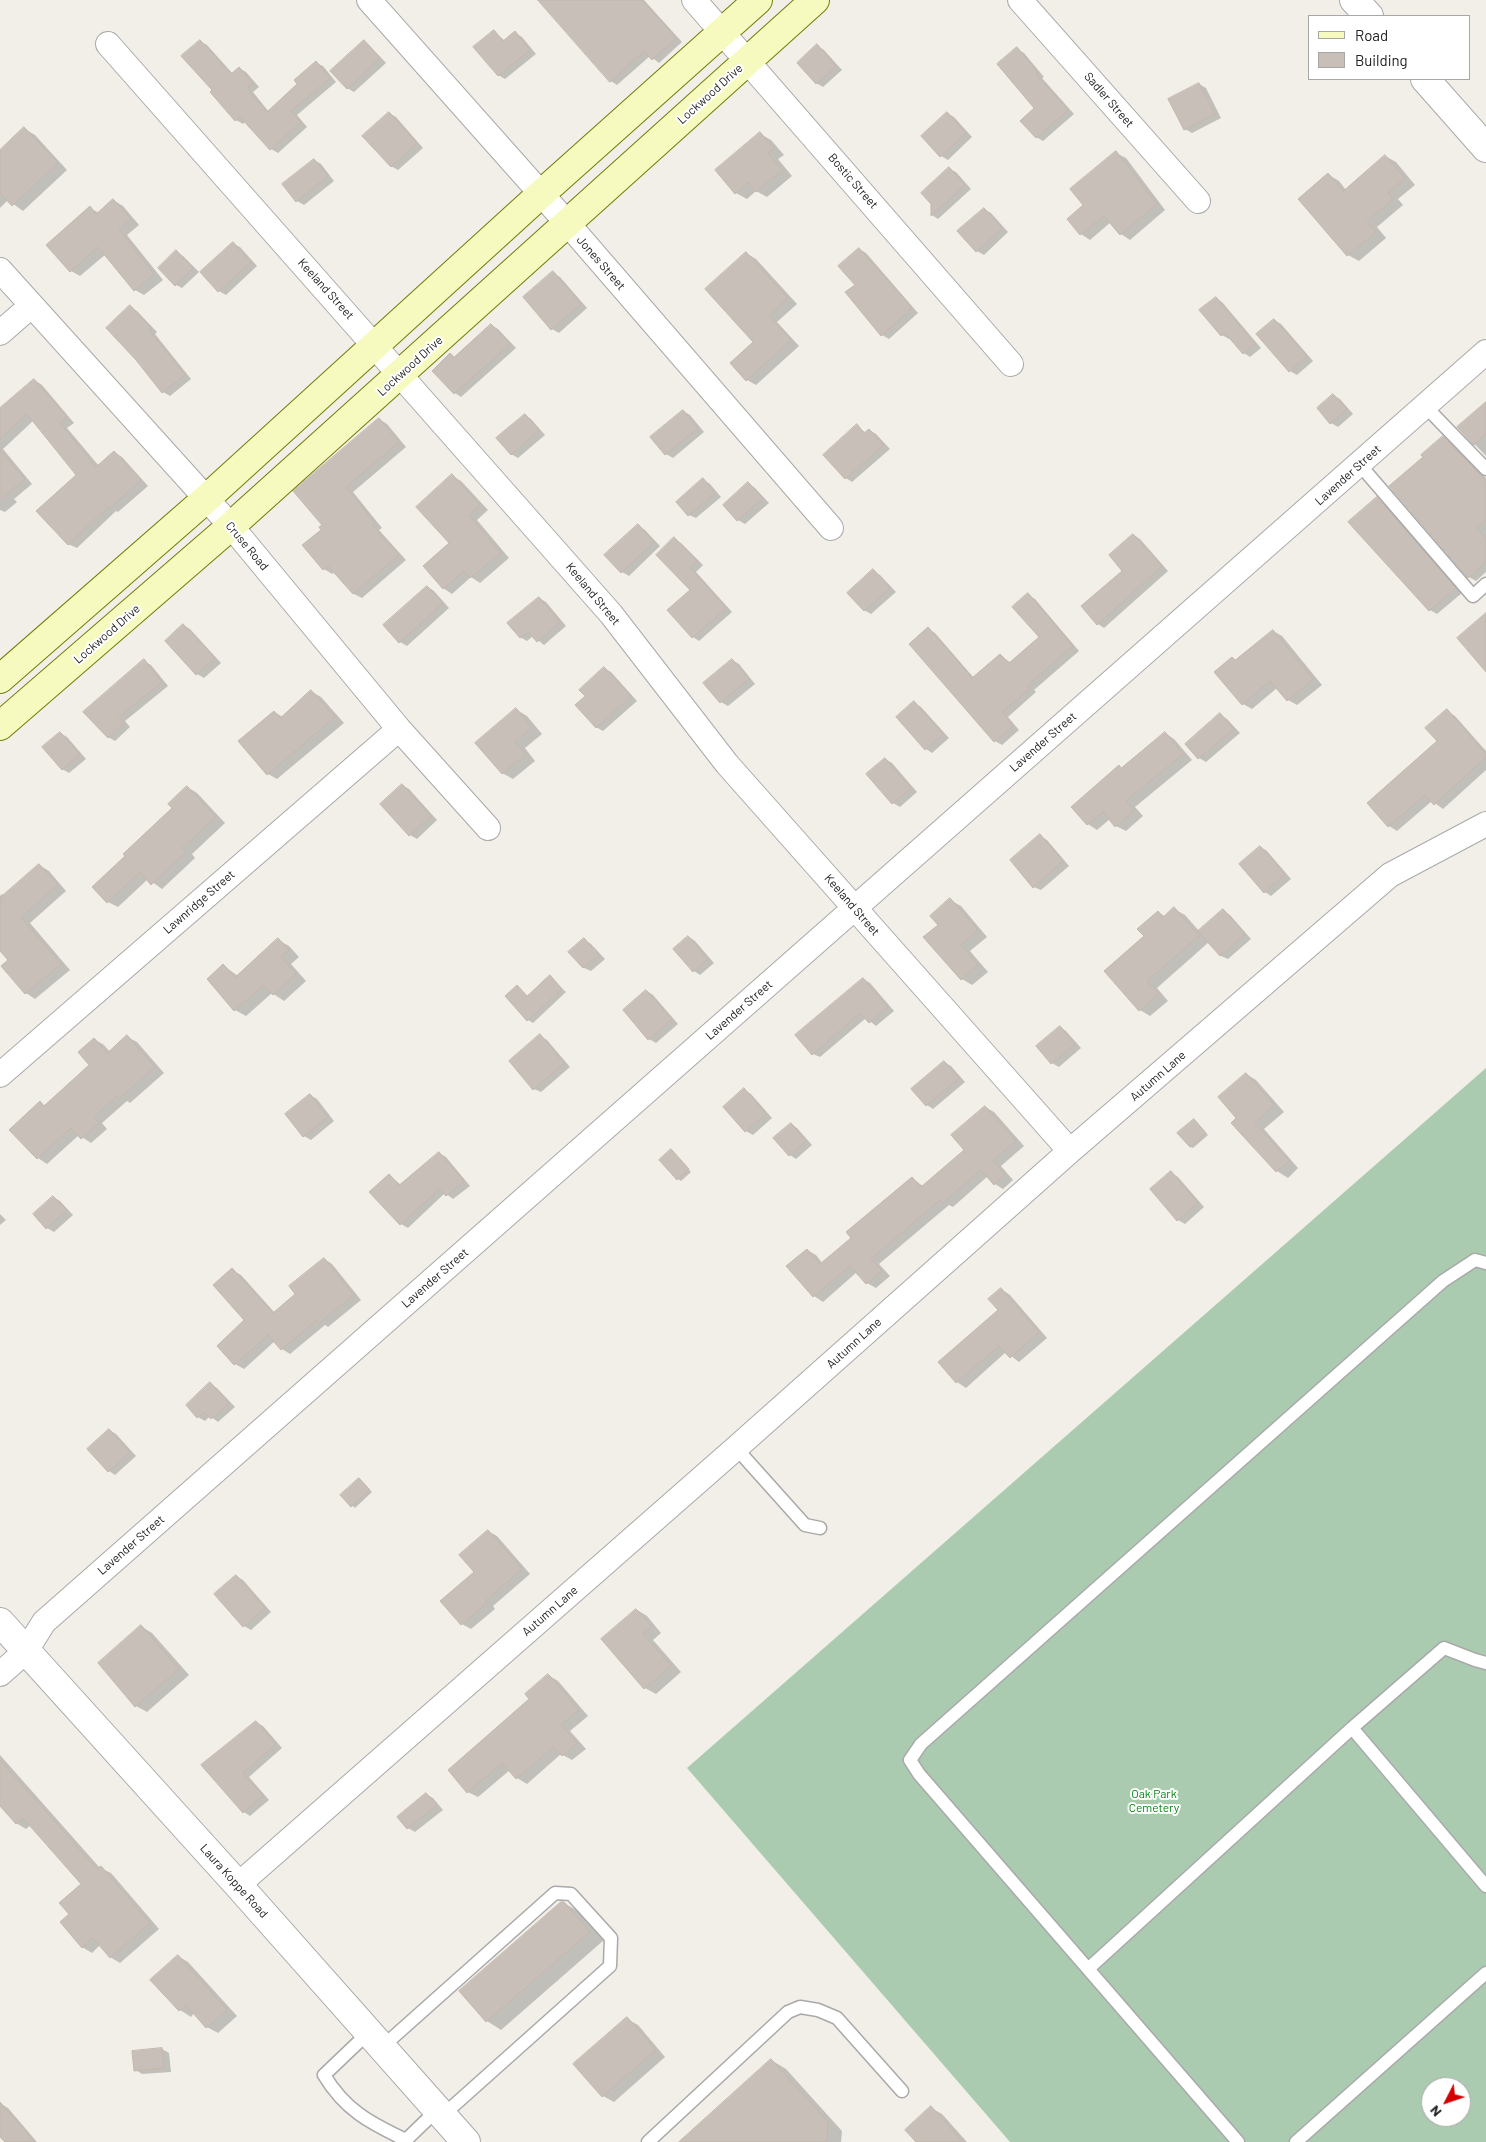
<!DOCTYPE html>
<html>
<head>
<meta charset="utf-8">
<style>
	body { margin:0 }
	#map { position:relative; width:1486px; height:2142px; overflow:hidden; background:#f2efe9; font-family:Barlow,sans-serif }
	canvas { display:block }
	.legend { position:absolute; left:1308px; top:15px; width:162px; height:65px; box-sizing:border-box; background:#fff; border:1px solid #a7a7a7; margin:0; padding:6px 9px; list-style:none; font-size:15px; color:#222 }
	.legend li { display:flex; align-items:center; gap:10px; height:25px }
	.legend b { width:25px; border:1px solid #a7a7a7 }
	.north { position:absolute; left:1421px; top:2077px; width:50px; height:50px; box-sizing:border-box; background:#fff; border:1px solid #a7a7a7; border-radius:50%; rotate:229deg; font-size:14px; font-weight:700; line-height:20px; text-align:center; color:#222 }
	.north::after { content:''; display:block; margin:auto; width:18px; height:22px; background:#d40000; clip-path:polygon(50% 0,100% 100%,50% 72%,0 100%) }
</style>
</head>
<body>
<div id="map">
<canvas width="1486" height="2142"></canvas>
<ul class="legend">
<li><b style="height:6px;background:#f7fabf"></b>Road</li>
<li><b style="height:14px;background:#c7bfb8"></b>Building</li>
</ul>
<div class="north">N</div>
</div>
<script>
const context = document.querySelector('canvas').getContext('2d');
context.lineJoin = 'round';
function fill(path, color) {
  context.fillStyle = color;
  context.fill(path, 'evenodd');
}
function stroke(path, color, width, dash) {
  context.strokeStyle = color;
  context.lineWidth = width;
  context.lineCap = dash ? 'butt' : 'round';
  context.setLineDash(dash || []);
  context.stroke(path);
}
function write(font, color, halo, rows, align = 'center') {
  context.font = font + ' Barlow,sans-serif';
  context.lineWidth = 4;
  context.setLineDash([]);
  context.textBaseline = 'middle';
  context.strokeStyle = halo;
  context.fillStyle = color;
  for (const [text, x, y, turn = 0] of rows) {
    context.save();
    context.translate(x, y);
    context.rotate((+turn || 0) * Math.PI / 180);
    context.textAlign = isNaN(turn) ? turn : align;
    if (halo) context.strokeText(text, 0, 0);
    context.fillText(text, 0, 0);
    context.restore();
  }
}
fill(new Path2D(`
	M1486,1068V2142H1010L687,1768ZM1431,2087H1461V2117H1431Z`), '#aacbaf');
fill(new Path2D(`
	M538,0H644L682,42L659,63L650,56L617,85L611,81Z
	M494,31L505,41L515,33L522,37L536,54L505,79L498,75Z
	M200,41L207,45L233,74L239,68L246,72L259,87L253,92L269,112L299,84L316,63L323,66L336,82L297,115L307,127L278,153L271,149L246,121L243,124L236,120L214,90Z
	M364,42L370,46L386,63L354,92L347,88Z
	M817,46L824,50L842,70L823,87L816,83Z
	M1017,49L1024,53L1044,77L1042,78L1074,114L1043,141L1036,137L1035,108Z
	M1199,84L1206,88L1221,118L1192,133L1185,129Z
	M389,113L396,117L423,148L398,170L391,166Z
	M947,113L954,117L972,137L948,160L941,156Z
	M25,129L35,135L67,170L23,211L8,200L0,208V152Z
	M760,134L771,140L784,155L778,159L792,176L767,197L756,191L747,199L736,193Z
	M1116,153L1126,158L1165,210L1130,240L1121,234L1111,222L1090,240L1081,234L1085,205Z
	M1385,156L1396,162L1415,185L1398,199L1403,205L1377,227L1386,238L1359,261L1348,255L1300,199L1329,175L1339,181L1346,190Z
	M314,160L321,164L334,181L304,205L297,201Z
	M949,169L956,172L971,189L938,219L932,215V204Z
	M113,200L123,206L139,225L127,235L163,280L144,295L135,290L106,254L80,276L71,271L90,208L99,213Z
	M984,209L991,213L1008,232L984,255L977,251Z
	M233,244L240,247L257,266L226,295L219,291Z
	M859,249L866,253L918,313L889,339L882,335L856,285Z
	M176,252L183,256L199,272L182,288L176,285Z
	M746,253L756,259L797,304L777,322L799,346L756,385L747,380L755,342Z
	M553,273L560,277L587,308L559,333L552,329Z
	M1216,298L1222,302L1261,348L1250,357L1244,353L1231,338L1229,339L1222,335Z
	M130,307L137,311L157,332L155,334L191,379L170,396L163,392L137,359Z
	M1274,320L1281,324L1313,361L1297,375L1290,371Z
	M491,325L498,329L516,348L461,397L455,393L450,355L456,358Z
	M34,380L42,385L74,423L67,428L99,466L114,452L122,457L148,486L118,512L116,511L77,548L68,544L78,475L34,420L3,449L32,484L14,499L17,502L5,512L0,510V412Z
	M1333,395L1340,399L1353,414L1338,427L1331,423Z
	M1486,403V456L1458,427Z
	M683,411L690,415L704,432L673,458L666,454Z
	M525,415L531,419L545,435L518,458L511,454Z
	M379,419L387,424L406,447L353,492L382,528L379,530L406,560L362,598L354,594L335,571L332,574L324,569L323,530V525Z
	M857,426L866,433L869,430L876,434L890,449L852,482L846,478L825,455Z
	M1443,438L1450,442L1486,478V572L1476,581L1469,577L1425,457Z
	M452,476L461,481L488,510L477,520L509,558L480,583L471,577L452,594L443,588L451,544Z
	M704,480L710,484L721,497L696,518L689,515Z
	M749,484L755,488L769,503L745,524L738,520L725,505Z
	M1377,499L1384,503L1462,593L1437,614L1430,610L1350,522Z
	M638,526L645,530L660,546L629,576L622,572Z
	M1134,535L1140,539L1168,571L1104,628L1098,624L1123,571Z
	M674,539L681,543L703,565L696,572L732,612L699,641L693,637L692,590Z
	M873,571L880,575L896,592L871,614L864,610Z
	M428,587L434,591L449,608L407,646L400,642Z
	M1028,595L1035,599L1079,651L1034,690L1036,692L1008,717L1019,730L1002,745L995,741L910,644L928,629L935,633L974,678L1000,655L1011,663L1041,637Z
	M539,598L546,602L566,626L544,645L533,636L527,641L520,637Z
	M183,625L190,629L221,663L204,678L197,674L166,641Z
	M1273,631L1282,636L1322,685L1297,705L1288,700L1277,688L1252,709L1243,704L1232,658L1237,661Z
	M732,660L739,664L755,684L728,706L721,702L705,683Z
	M144,661L151,665L168,686L125,721L130,727L115,741L108,737Z
	M604,668L611,672L637,701L603,731L596,727L587,696Z
	M312,692L321,697L344,723L277,779L268,774L274,712L283,717Z
	M914,703L921,707L949,738L932,753L926,749Z
	M517,710L527,716L542,734L525,748L535,761L513,779L502,773Z
	M1447,711L1455,716L1486,751V770L1443,809L1432,801L1397,831L1389,826L1369,803L1439,741Z
	M1220,715L1227,719L1240,733L1206,762L1199,758L1187,744Z
	M60,733L67,737L86,759L69,773L62,769Z
	M1165,733L1174,739L1192,760L1135,807L1143,816L1126,831L1116,826L1110,819L1097,830L1088,824L1073,807Z
	M885,759L892,763L917,792L900,807L893,803L868,774Z
	M402,785L409,789L437,820L417,839L410,835Z
	M187,787L197,793L225,823L192,854L195,858L162,889L148,879L118,907L108,902Z
	M1040,836L1047,840L1069,866L1041,890L1034,887Z
	M1261,847L1267,851L1291,879L1271,896L1265,892Z
	M39,865L49,871L66,891L30,923L70,970L35,999L26,993L10,960L0,949V896L2,894L5,896Z
	M950,900L961,906L987,937L970,951L988,972L972,985L962,979L939,925Z
	M1174,909L1185,915L1200,932L1224,911L1230,915L1251,939L1228,959L1221,956L1209,942L1157,988L1168,1001L1150,1016L1140,1010L1145,936L1158,912L1166,917Z
	M689,937L695,941L714,963L700,975L694,971Z
	M278,940L289,946L299,957L291,964L306,981L284,1001L272,993L246,1016L235,1010L208,980L224,966L238,976Z
	M584,940L591,944L605,959L591,971L584,968L570,952Z
	M550,977L566,992L533,1023L528,1020L517,987L528,996Z
	M863,979L870,983L894,1011L876,1026L866,1018L820,1057L813,1054Z
	M647,991L653,995L678,1024L656,1043L649,1039L624,1011Z
	M1060,1027L1066,1031L1081,1048L1059,1067L1052,1063L1037,1047Z
	M540,1036L547,1040L570,1067L541,1092L534,1089Z
	M127,1037L137,1042L164,1073L130,1103L127,1101L102,1123L107,1129L91,1143L79,1135L47,1164L38,1158L11,1130L40,1103L46,1106L91,1065L94,1039L104,1045L110,1052Z
	M944,1062L951,1066L965,1082L933,1109L927,1105Z
	M1246,1074L1256,1080L1284,1112L1264,1129L1298,1168L1288,1178L1277,1171L1232,1123L1238,1118Z
	M744,1090L751,1094L772,1118L753,1135L746,1131Z
	M310,1095L317,1099L334,1121L311,1140L304,1136Z
	M985,1107L994,1112L1024,1146L1001,1166L1013,1180L1003,1189L995,1184L988,1176L953,1207L949,1205L879,1264L890,1276L876,1288L867,1283L857,1272L823,1302L814,1296L788,1266L807,1250L816,1255L823,1264L853,1238L912,1178L924,1187L966,1150Z
	M1194,1120L1208,1135L1193,1148L1190,1147Z
	M791,1124L797,1128L812,1145L796,1159L790,1155Z
	M672,1151L691,1172L681,1181L678,1179Z
	M439,1153L446,1157L470,1186L453,1199L445,1193L408,1228L401,1224L389,1175L401,1185Z
	M1171,1173L1178,1177L1204,1207L1185,1224L1178,1220Z
	M53,1197L60,1201L73,1215L54,1232L47,1228Z
	M0,1214L6,1220L0,1225Z
	M324,1259L332,1264L361,1300L328,1327L325,1325L290,1354L282,1349L275,1341L244,1369L235,1364L218,1346L246,1320L232,1270L241,1275L275,1313L297,1294Z
	M1001,1289L1010,1295L1047,1338L1019,1362L1006,1352L966,1388L957,1382L1000,1311Z
	M210,1384L217,1388L235,1407L218,1422L210,1416L205,1421L198,1417Z
	M109,1430L116,1434L136,1456L115,1475L109,1471Z
	M359,1479L372,1492L355,1508L342,1495Z
	M488,1531L497,1536L530,1574L493,1606L495,1609L471,1629L462,1624L442,1601L475,1572Z
	M236,1576L243,1580L271,1612L251,1630L244,1626Z
	M637,1610L647,1616L661,1633L653,1640L681,1672L656,1694L645,1688L603,1639Z
	M142,1627L152,1633L189,1675L147,1712L136,1706Z
	M548,1675L558,1681L588,1716L570,1731L586,1749L572,1760L561,1754L527,1784L517,1778L510,1770L478,1797L468,1792Z
	M256,1722L263,1726L282,1748L249,1777L269,1800L250,1816L244,1812L203,1765Z
	M0,1755L100,1868L111,1873L159,1929L120,1963L110,1957L100,1945L92,1953L82,1947L70,1914L82,1884L31,1825L26,1829L16,1823L0,1804Z
	M426,1794L433,1798L443,1810L415,1832L408,1828L399,1817Z
	M564,1903L578,1911L604,1940L501,2030L487,2021L461,1991Z
	M178,1956L188,1962L237,2016L218,2033L207,2027L194,2013L191,2017L180,2010L152,1980Z
	M627,2019L638,2025L665,2057L614,2102L603,2096Z
	M162,2049L169,2053L171,2072L142,2074L136,2070L134,2052Z
	M771,2060L786,2069L842,2131L841,2142H681Z
	M1,2104L8,2108L37,2142H6L0,2135Z
	M931,2108L942,2114L967,2142H918Z`), '#0003');
const building = new Path2D(`
	M538,0H642L676,38L652,60L644,51L610,82Z
	M494,30L503,41L515,31L530,50L498,76L473,47Z
	M200,40L231,74L239,67L253,83L247,88L267,112L297,84L294,80L316,61L330,78L291,111L301,122L270,150L240,117L235,121L210,92L212,90L181,56Z
	M364,40L380,58L347,89L330,71Z
	M817,44L836,66L816,84L797,63Z
	M1017,47L1038,73L1036,74L1068,110L1036,138L1020,121L1034,108L997,64Z
	M1199,83L1215,114L1184,130L1168,99Z
	M389,112L417,143L391,167L362,136Z
	M947,112L966,133L940,157L921,136Z
	M24,127L58,163L12,206L0,193V150Z
	M760,132L774,148L768,153L782,170L756,192L748,183L735,194L715,170Z
	M1116,151L1157,204L1120,235L1104,216L1080,235L1067,219L1083,205L1070,189Z
	M1385,155L1405,178L1388,193L1393,199L1367,221L1376,232L1347,256L1298,199L1328,173L1343,191Z
	M314,159L328,176L296,202L282,184Z
	M949,167L965,185L931,216V204L921,193Z
	M113,199L131,219L119,229L154,274L134,291L98,247L70,272L46,245L90,206L96,214Z
	M984,208L1002,228L976,252L957,231Z
	M233,242L251,262L218,292L200,272Z
	M859,248L912,308L881,336L845,292L855,285L838,266Z
	M176,250L193,268L175,286L158,268Z
	M746,252L788,298L769,316L791,340L746,381L730,363L753,342L705,289Z
	M553,271L581,304L551,330L523,297Z
	M1216,297L1255,344L1243,354L1225,333L1221,336L1199,310Z
	M130,305L151,328L149,330L185,375L162,393L136,360L106,328Z
	M1274,319L1307,356L1289,372L1256,334Z
	M491,324L510,344L454,394L432,371L450,353L454,357Z
	M34,379L67,417L60,423L96,467L114,451L141,480L109,509L108,507L68,545L36,511L76,475L27,414L0,439V408Z
	M1333,394L1347,409L1330,424L1317,408Z
	M1486,402V434L1474,445L1457,427Z
	M683,410L698,428L665,455L650,437Z
	M525,414L539,430L511,455L496,438Z
	M379,418L399,442L346,487L375,523L372,525L399,555L353,594L328,566L323,570L302,545L321,530L319,527L322,525L293,491Z
	M857,424L864,433L869,429L884,445L845,479L823,455Z
	M1443,436L1486,481V520L1477,528L1486,539V562L1468,578L1389,486L1423,457L1421,455Z
	M0,450L25,479L0,500Z
	M452,474L480,505L469,515L501,553L470,578L464,571L443,589L423,566L449,543L416,507Z
	M703,478L715,493L688,516L676,502Z
	M748,482L763,498L737,521L723,505Z
	M1377,497L1456,588L1429,611L1348,522Z
	M638,524L654,542L621,573L604,555Z
	M1133,534L1162,566L1097,625L1081,606L1122,571L1109,555Z
	M674,537L697,561L690,567L726,608L692,638L667,610L690,590L656,555Z
	M873,569L890,588L864,611L847,593Z
	M427,586L443,603L399,643L383,625Z
	M1028,593L1073,646L1028,685L1030,688L1002,712L1013,726L994,742L909,644L928,627L972,678L1000,654L1009,663L1039,637L1012,607Z
	M539,597L560,622L537,642L528,632L520,638L507,623Z
	M1486,613V672L1457,638Z
	M183,624L215,658L196,675L165,641Z
	M1273,630L1313,679L1287,701L1270,681L1242,705L1214,672L1232,657L1235,660Z
	M144,659L162,682L119,717L124,723L108,738L83,712Z
	M732,659L749,679L720,703L703,683Z
	M604,667L631,696L596,728L575,705L585,696L579,690Z
	M311,690L335,717L267,775L238,741L274,711L280,718Z
	M914,701L943,734L925,750L896,717Z
	M516,708L532,728L515,742L526,754L502,774L475,743Z
	M1447,709L1486,754V757L1434,805L1425,795L1388,827L1367,803L1437,741L1425,728Z
	M1220,713L1234,729L1198,759L1185,744Z
	M60,732L80,754L62,770L42,747Z
	M1165,732L1183,754L1126,801L1134,810L1115,827L1103,812L1087,825L1071,807L1119,765L1121,768Z
	M885,758L911,788L892,804L866,774Z
	M402,784L431,816L409,836L380,804Z
	M187,786L216,817L182,848L186,852L151,885L140,872L107,903L92,887L125,856L123,854L172,808L168,804Z
	M1040,834L1063,861L1033,888L1010,860Z
	M1260,846L1285,874L1264,893L1239,864Z
	M39,864L58,885L21,917L61,964L25,994L1,966L8,960L0,951V898Z
	M950,898L978,930L961,945L978,965L961,980L923,937L938,925L930,916Z
	M1174,907L1199,936L1147,981L1159,994L1139,1011L1104,971L1144,936L1137,929L1158,911L1163,917Z
	M1223,909L1245,934L1220,956L1198,931Z
	M688,936L708,959L693,972L673,949Z
	M278,938L289,950L281,957L296,974L273,995L264,985L234,1011L207,979L223,964L235,977Z
	M584,938L599,955L583,968L568,952Z
	M550,975L562,989L527,1021L505,996L517,985L527,996Z
	M863,978L888,1007L869,1023L860,1013L812,1055L795,1035Z
	M646,990L672,1019L648,1040L623,1010Z
	M1060,1026L1075,1044L1051,1064L1036,1046Z
	M540,1034L564,1063L533,1090L509,1061Z
	M127,1035L155,1067L119,1099L117,1096L94,1117L99,1123L81,1139L71,1128L37,1159L9,1130L40,1101L44,1106L89,1065L78,1052L94,1038L107,1053Z
	M944,1061L959,1078L926,1106L911,1089Z
	M1246,1073L1274,1105L1255,1123L1289,1161L1276,1172L1231,1123L1236,1118L1218,1097Z
	M744,1088L766,1114L745,1132L723,1107Z
	M310,1094L328,1117L303,1137L285,1114Z
	M985,1106L1016,1141L993,1160L1005,1174L994,1185L981,1170L943,1203L940,1200L871,1259L882,1271L866,1284L850,1266L813,1297L786,1266L807,1249L820,1264L851,1238L846,1232L912,1177L921,1187L964,1150L951,1135Z
	M1194,1119L1206,1133L1190,1147L1177,1133Z
	M791,1123L806,1141L789,1156L773,1138Z
	M671,1149L689,1169L677,1180L659,1160Z
	M439,1152L464,1181L446,1196L439,1189L400,1225L369,1192L389,1174L399,1185Z
	M1171,1171L1198,1203L1177,1221L1150,1189Z
	M53,1196L67,1210L46,1229L33,1214Z
	M324,1258L354,1295L319,1323L317,1320L281,1350L268,1335L234,1365L217,1346L244,1320L213,1285L232,1268L273,1313L295,1294L289,1286Z
	M1001,1288L1039,1332L1010,1358L999,1346L956,1383L938,1362L998,1310L988,1299Z
	M210,1382L229,1403L211,1419L204,1412L197,1418L186,1405Z
	M109,1429L130,1452L108,1472L87,1449Z
	M359,1478L370,1490L351,1507L340,1495Z
	M488,1530L522,1569L485,1601L487,1603L461,1625L440,1601L474,1572L459,1555Z
	M236,1575L265,1608L243,1627L214,1594Z
	M636,1609L652,1626L643,1634L671,1666L644,1689L601,1639Z
	M141,1625L179,1669L135,1707L98,1663Z
	M548,1674L579,1710L561,1725L577,1743L562,1756L554,1747L516,1779L502,1763L467,1793L448,1770L529,1699L525,1694Z
	M256,1721L276,1744L243,1773L263,1795L243,1813L201,1765Z
	M0,1760L97,1869L101,1866L150,1923L110,1958L93,1938L82,1948L60,1922L69,1914L59,1903L81,1884L23,1818L16,1824L0,1806Z
	M426,1793L437,1805L407,1829L397,1817Z
	M561,1902H564L590,1932L486,2022L459,1991Z
	M178,1955L227,2010L206,2028L186,2005L179,2011L150,1980Z
	M627,2017L656,2050L602,2097L573,2064Z
	M162,2048L164,2068L134,2071L132,2051Z
	M771,2059L828,2122L827,2142H679Z
	M0,2102L35,2142H5L0,2137Z
	M931,2106L963,2142H916L905,2130Z`);
fill(building, '#c7bfb8');
stroke(building, '#c4b6ab', 1);
const service = new Path2D(`
	M1425,406L1486,469
	M1360,465L1473,596L1486,584
	M736,1448L805,1525L820,1528
	M1352,1728L1486,1886
	M1088,1969L1352,1728L1444,1648L1475,1660L1486,1663
	M368,2033L324,2075C345,2110 370,2123 406,2140
	M381,2048L555,1893L571,1894L611,1938L610,1966L442,2116
	M406,2142V2140L437,2110
	M648,2142L788,2012L800,2007L818,2010L837,2018L902,2091
	M1238,2142L919,1774L910,1760L921,1744L1443,1281L1475,1260L1486,1263
	M1296,2142L1486,1973`);
const minor = new Path2D(`
	M369,0L568,224L831,528
	M694,0L1011,364
	M1020,0L1198,201
	M108,44L611,614L727,764L1070,1151
	M0,270L231,526L399,729L488,828
	M0,333L31,306
	M0,1075L399,729
	M0,1674L26,1651L44,1622L1486,352
	M238,1885L736,1448L1070,1151L1390,875L1486,824`);
const tertiary = new Path2D(`
	M1354,0L1369,16
	M1425,79L1486,148
	M0,1622L238,1885L466,2142`);
const secondary = new Path2D(`
	M0,679L206,499L541,194L758,0
	M0,726L231,526L815,0`);
stroke(service, '#a9a9a9', 15);
stroke(minor, '#a9a9a9', 26);
stroke(tertiary, '#a9a9a9', 30);
stroke(secondary, '#707d05', 30);
stroke(service, '#fff', 12);
stroke(minor, '#fff', 24);
stroke(tertiary, '#fff', 28);
stroke(secondary, '#f7fabf', 28);
write('12px', '#222', '#fff', [
	["Lockwood Drive",710,94,-42],
	["Sadler Street",1109,100,49],
	["Bostic Street",853,181,49],
	["Jones Street",601,263,49],
	["Keeland Street",326,289,48],
	["Lockwood Drive",410,366,-42],
	["Lavender Street",1348,475,-42],
	["Cruse Road",247,546,50],
	["Keeland Street",593,594,50],
	["Lockwood Drive",107,634,-41],
	["Lavender Street",1043,742,-41],
	["Lawnridge Street",199,902,-41],
	["Keeland Street",852,905,49],
	["Lavender Street",739,1010,-41],
	["Autumn Lane",1158,1076,-41],
	["Lavender Street",435,1278,-41],
	["Autumn Lane",854,1343,-42],
	["Lavender Street",131,1545,-41],
	["Autumn Lane",550,1611,-41],
	["Laura Koppe Road",234,1881,48]
]);
write('12px', '#0c8416', '#fff', [
	["Oak Park",1154,1794],
	["Cemetery",1154,1808]
]);
</script>
</body>
</html>
